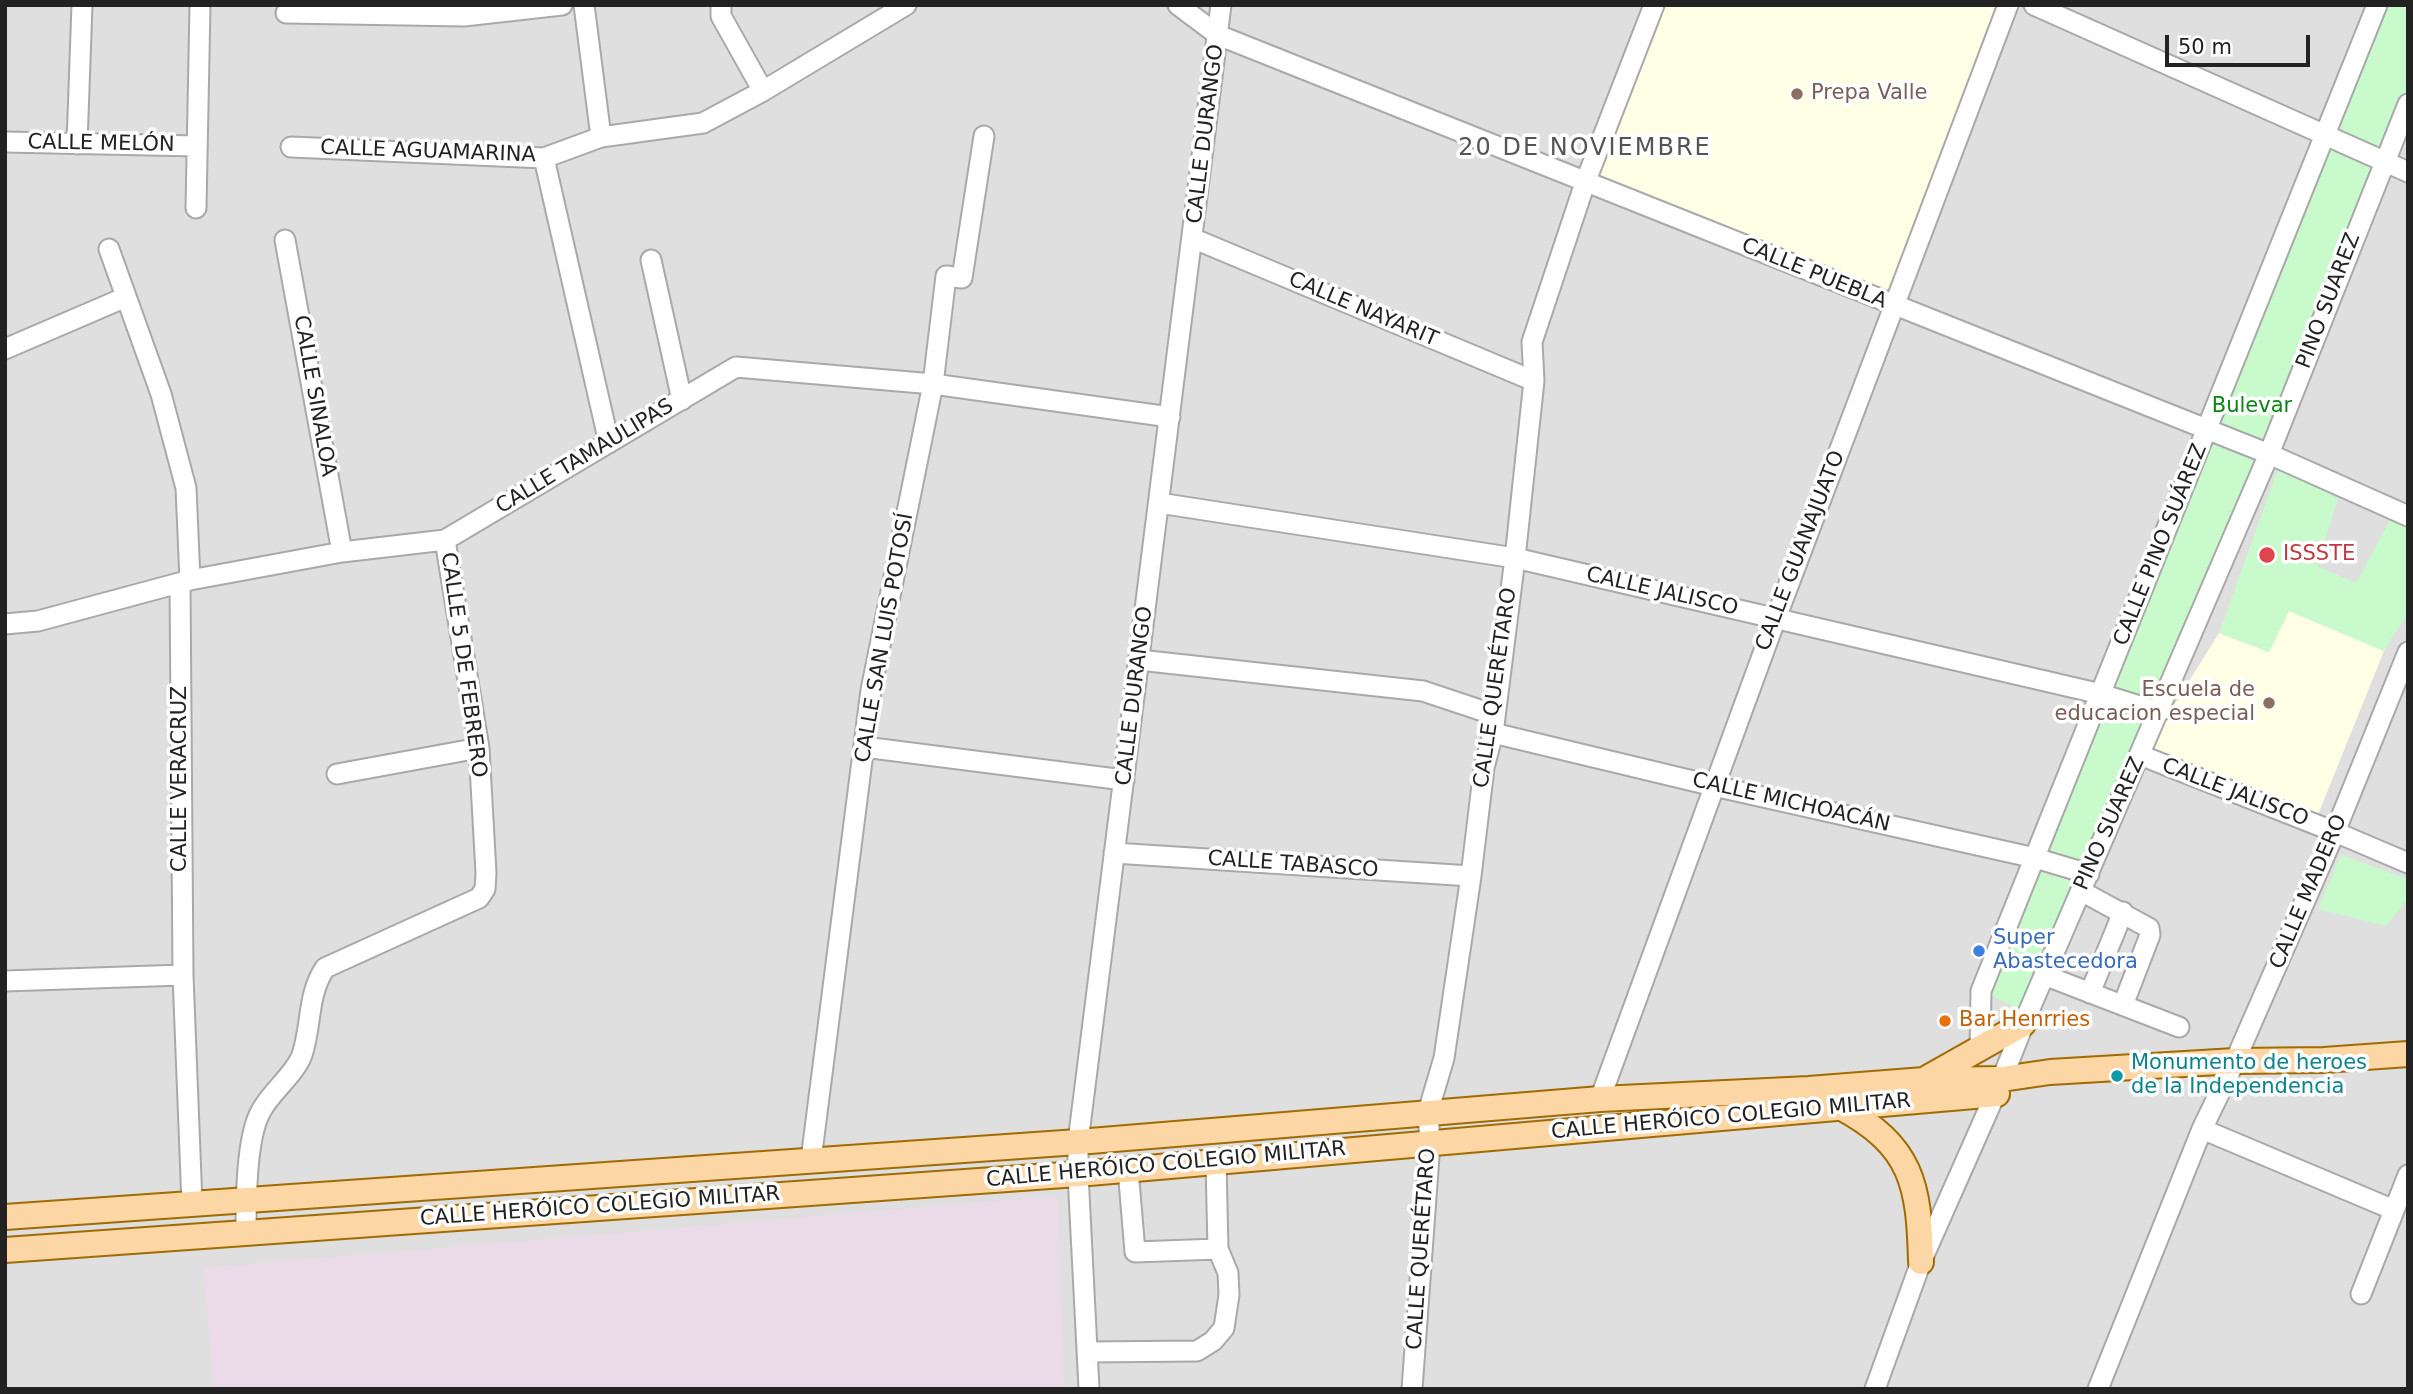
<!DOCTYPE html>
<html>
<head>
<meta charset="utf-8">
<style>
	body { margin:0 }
	#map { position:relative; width:2413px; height:1394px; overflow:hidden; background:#f2efe9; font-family:"DejaVu Sans",sans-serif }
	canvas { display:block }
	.frame { position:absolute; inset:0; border:7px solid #222; pointer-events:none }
	.scale { position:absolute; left:2165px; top:35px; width:145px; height:32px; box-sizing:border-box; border:4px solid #222; border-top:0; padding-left:9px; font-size:21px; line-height:24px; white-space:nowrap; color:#222; -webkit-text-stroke:5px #fff; paint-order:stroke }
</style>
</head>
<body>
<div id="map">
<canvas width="2413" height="1394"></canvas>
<div class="frame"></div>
<div class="scale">50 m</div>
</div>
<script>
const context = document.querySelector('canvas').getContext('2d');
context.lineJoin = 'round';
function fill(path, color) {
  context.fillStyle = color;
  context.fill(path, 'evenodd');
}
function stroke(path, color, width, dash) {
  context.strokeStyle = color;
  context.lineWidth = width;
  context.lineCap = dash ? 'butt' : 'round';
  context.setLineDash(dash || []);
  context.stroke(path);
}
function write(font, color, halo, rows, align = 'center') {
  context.font = font + ' "DejaVu Sans",sans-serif';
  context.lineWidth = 7;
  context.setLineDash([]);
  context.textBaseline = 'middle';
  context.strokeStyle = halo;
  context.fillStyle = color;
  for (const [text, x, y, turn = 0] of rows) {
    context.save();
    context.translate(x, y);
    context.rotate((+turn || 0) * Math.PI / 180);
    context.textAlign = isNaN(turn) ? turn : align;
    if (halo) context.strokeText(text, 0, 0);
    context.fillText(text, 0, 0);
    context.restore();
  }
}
fill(new Path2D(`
	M5,5H2408V1389H5Z`), '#e0dfdf');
fill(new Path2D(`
	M1057,1196L1064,1389H213L204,1268Z`), '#ebdbe8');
fill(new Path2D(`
	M1654,5H2008L1894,305L1585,183Z
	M2289,611L2384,651L2315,822L2144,754L2219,633L2269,652Z`), '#ffffe5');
fill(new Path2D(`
	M2377,5H2408V104L2028,1013L1981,991Z
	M2279,466L2338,498L2317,566L2356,583L2394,513L2408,520V613L2384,651L2289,611L2269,652L2219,633Z
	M2341,855L2408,879V899L2386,926L2318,909Z`), '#c8facc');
const minor = new Path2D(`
	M584,5L601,137
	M721,5V16L763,91
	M1178,5L1218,35L2269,454L2408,516
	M2034,5L2408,172
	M286,13L464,16L562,5
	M5,142L197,146
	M77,144L82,5
	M291,147L544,158L601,137L703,123L763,91L906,5
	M544,158L609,443
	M196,208L200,5
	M1192,238L1534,381
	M285,240L342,552
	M109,249L161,394L186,488L190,580
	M651,260L682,400
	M5,349L126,297
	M1159,503L1515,558L2101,694L2159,712
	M180,583L183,975L192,1204
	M5,624L38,621L190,580L342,552L445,540L736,367L933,384L1170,417
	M1139,660L1423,691L1495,715
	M1493,733L1714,786L2035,858L2089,874
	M864,747L1124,780
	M2140,755L2335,832L2408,863
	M337,774L479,748
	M1114,853L1471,876
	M2081,891L2149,928L2150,935L2123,1005
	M2044,975L2179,1027
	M5,981L183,975
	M2090,993L2123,912
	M1980,1051L1981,991L2377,5
	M1600,1099L1776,618L2008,5
	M2202,1129L2394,1210
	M811,1160L871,690L933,384L946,276L962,278L984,136
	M1128,1169L1135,1252L1218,1249L1216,1162
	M246,1233C246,1202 246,1137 261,1111C271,1092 295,1074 302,1055C312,1025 307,995 325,968L479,898L485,889L486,873L479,748L445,540
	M2361,1294L2408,1175
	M1087,1352L1197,1351L1213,1341L1224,1328L1229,1295L1228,1273L1218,1249
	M1089,1389L1078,1174V1142L1221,5
	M1412,1389L1430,1143L1428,1112L1444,1058L1471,876L1484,768L1493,733L1515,558L1534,381L1532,342L1585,183L1654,5
	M1875,1389L1921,1262L2002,1079L2028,1013L2269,454L2408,104
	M2098,1389L2202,1129L2235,1061L2335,832L2408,652`);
const major = new Path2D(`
	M1929,1077L2023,1024
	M1840,1107C1913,1146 1919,1185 1921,1262
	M5,1217L1078,1142L1600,1099L1809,1089L1924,1080L2002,1079L2050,1072L2235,1061L2324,1060L2408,1054
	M5,1250L1078,1174L1997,1094`);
stroke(minor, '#a9a9a9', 23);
stroke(major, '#a06b00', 28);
stroke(minor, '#fff', 19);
stroke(major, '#fcd6a4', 24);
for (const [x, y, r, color] of [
	[1797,94,7,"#8d6e63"],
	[2267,555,9,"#e0444e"],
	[2269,703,7,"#8d6e63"],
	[1979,951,7,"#3f7fe0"],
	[1945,1021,7,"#e8710a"],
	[2117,1076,7,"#0f9aa8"]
]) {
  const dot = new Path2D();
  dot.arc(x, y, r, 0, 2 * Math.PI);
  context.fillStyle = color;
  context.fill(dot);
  stroke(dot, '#fff', 2.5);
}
write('21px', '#785e54', '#fff', [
	["Prepa Valle",1811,94],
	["Escuela de",2255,691,"right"],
	["educacion especial",2255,715,"right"]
], 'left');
write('21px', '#222', '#fff', [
	["CALLE DURANGO",1206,134,-83],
	["CALLE MELÓN",101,144,1],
	["CALLE AGUAMARINA",428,152,2],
	["CALLE PUEBLA",1814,274,22],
	["PINO SUAREZ",2329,301,-69],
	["CALLE NAYARIT",1363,310,23],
	["CALLE SINALOA",314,396,80],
	["CALLE TAMAULIPAS",585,457,-31],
	["CALLE PINO SUÁREZ",2161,545,-68],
	["CALLE GUANAJUATO",1801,551,-69],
	["CALLE JALISCO",1662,592,13],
	["CALLE SAN LUIS POTOSÍ",885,638,-80],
	["CALLE 5 DE FEBRERO",463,665,82],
	["CALLE QUERÉTARO",1496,688,-82],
	["CALLE DURANGO",1135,696,-83],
	["CALLE VERACRUZ",181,779,-90],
	["CALLE JALISCO",2235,793,21],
	["CALLE MICHOACÁN",1791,803,13],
	["PINO SUAREZ",2110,824,-66],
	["CALLE TABASCO",1293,865,4],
	["CALLE MADERO",2309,892,-67],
	["CALLE HERÓICO COLEGIO MILITAR",1731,1117,-5],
	["CALLE HERÓICO COLEGIO MILITAR",1166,1165,-5],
	["CALLE HERÓICO COLEGIO MILITAR",600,1207,-4],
	["CALLE QUERÉTARO",1422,1249,-86]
]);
write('21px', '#0c8416', '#fff', [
	["Bulevar",2252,407]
]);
write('21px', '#be3a42', '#fff', [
	["ISSSTE",2283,555]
], 'left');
write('21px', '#366cbe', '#fff', [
	["Super",1993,939],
	["Abastecedora",1993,963]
], 'left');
write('21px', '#c56008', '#fff', [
	["Bar Henrries",1959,1021]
], 'left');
write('21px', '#0d838f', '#fff', [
	["Monumento de heroes",2131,1064],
	["de la Independencia",2131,1088]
], 'left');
context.letterSpacing = '2px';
write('24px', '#555', '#fff', [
	["20 DE NOVIEMBRE",1585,149]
]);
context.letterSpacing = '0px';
</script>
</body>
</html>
